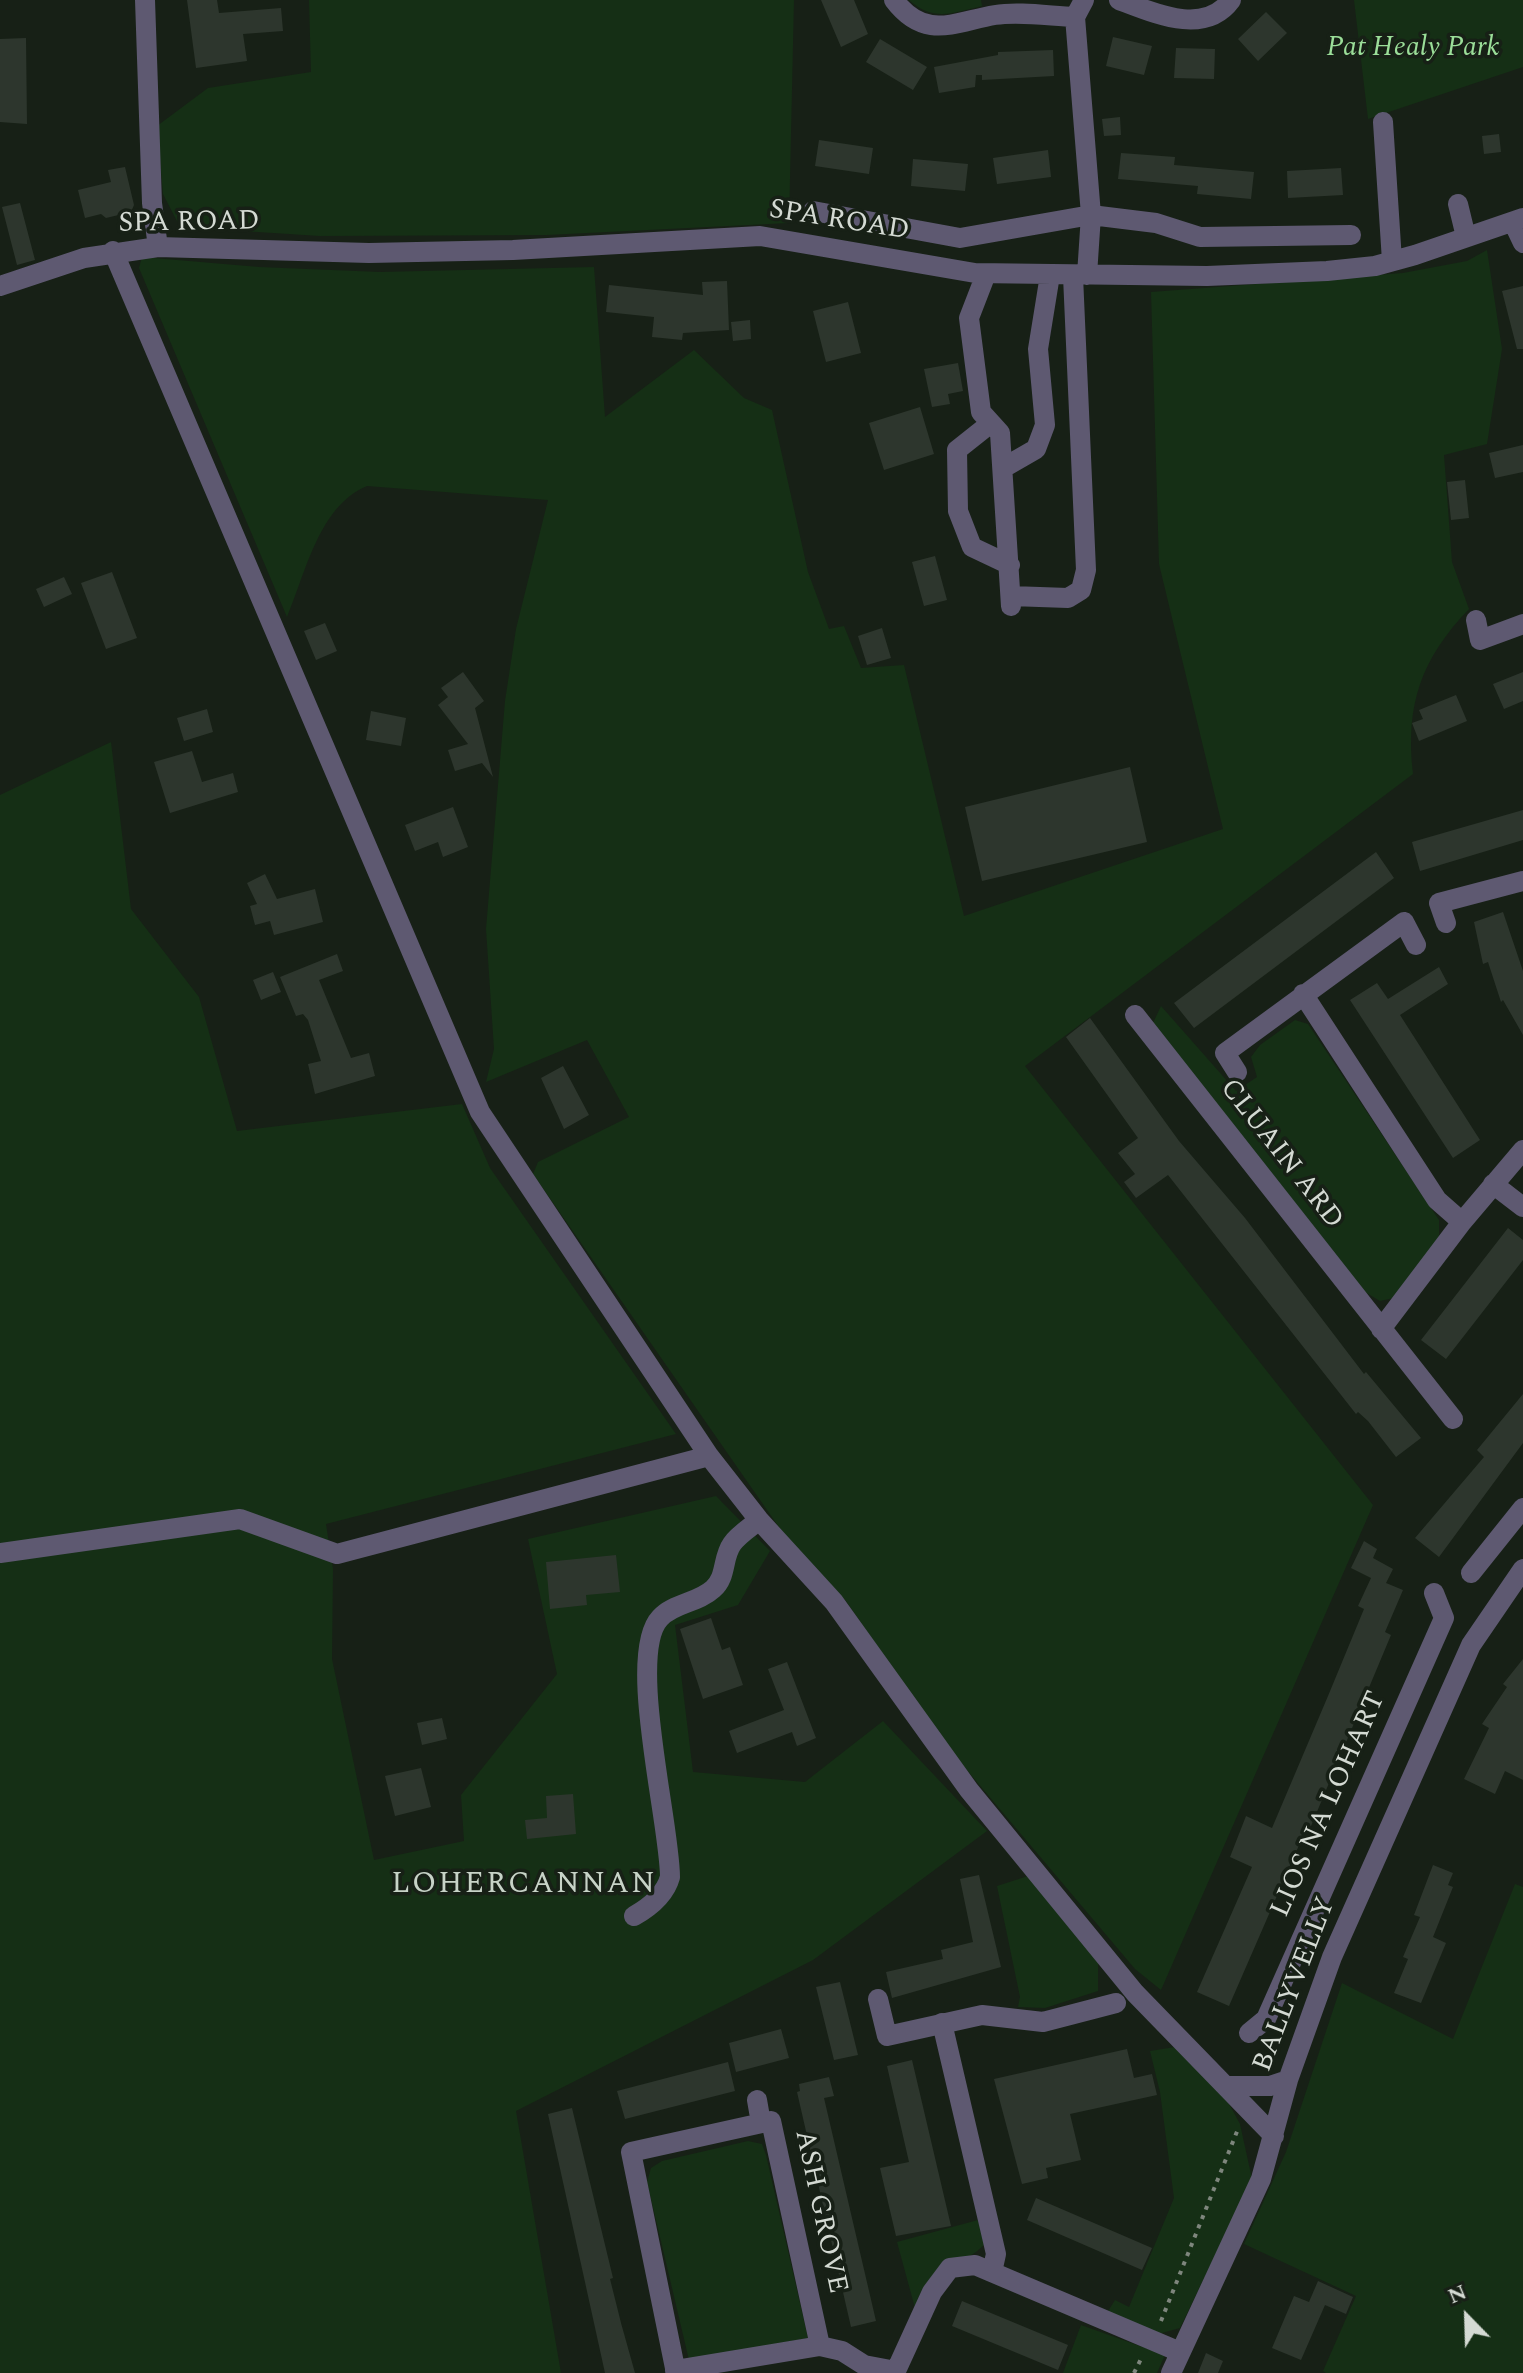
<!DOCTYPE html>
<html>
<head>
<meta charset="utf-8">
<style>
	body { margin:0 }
	#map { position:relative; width:1523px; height:2373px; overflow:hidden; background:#172016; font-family:Spectral,serif }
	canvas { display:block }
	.north { position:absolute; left:1427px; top:2277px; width:80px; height:80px; -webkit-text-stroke:6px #172016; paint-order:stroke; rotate:337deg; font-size:22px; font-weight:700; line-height:32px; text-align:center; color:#d4dad3 }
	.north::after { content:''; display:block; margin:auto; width:28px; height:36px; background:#d4dad3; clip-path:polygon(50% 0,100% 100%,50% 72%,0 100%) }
</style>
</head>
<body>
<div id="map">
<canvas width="1523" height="2373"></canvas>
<div class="north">N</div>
</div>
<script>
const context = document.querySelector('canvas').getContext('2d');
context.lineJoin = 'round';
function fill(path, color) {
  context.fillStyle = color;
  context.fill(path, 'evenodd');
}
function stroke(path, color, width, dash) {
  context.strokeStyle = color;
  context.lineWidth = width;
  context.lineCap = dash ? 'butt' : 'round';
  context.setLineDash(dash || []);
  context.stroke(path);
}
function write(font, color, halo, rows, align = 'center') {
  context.font = font + ' Spectral,serif';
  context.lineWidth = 7;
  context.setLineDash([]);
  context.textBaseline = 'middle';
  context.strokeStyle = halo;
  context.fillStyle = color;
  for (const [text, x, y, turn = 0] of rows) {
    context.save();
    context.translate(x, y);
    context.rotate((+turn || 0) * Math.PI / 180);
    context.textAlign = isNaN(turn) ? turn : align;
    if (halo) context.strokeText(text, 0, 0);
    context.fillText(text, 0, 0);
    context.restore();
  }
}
fill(new Path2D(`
	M309,0H794L789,223L547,235L320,236L180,227L163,194L157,126L208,88L311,72Z
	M909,0H981L982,6C953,13 933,22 909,0Z
	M1354,0H1523V67L1368,119Z
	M1487,250L1502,349L1487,444L1444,455L1452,562L1469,609C1421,659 1405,705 1413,774L1025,1066L1373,1505L1161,1990L1135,1969L944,1743L846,1601L790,1543L533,1174L538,1162L629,1117L587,1040L486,1082L494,1049L486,929L505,701L516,629L548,500L367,486C319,506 306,572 287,617L139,268L142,257L259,267L380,272L594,267L605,417L694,350L744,398L772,410L808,572L829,629L844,626L861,668L904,665L964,916L1223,829L1159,564L1151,292L1403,273L1467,261Z
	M111,742L131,909L199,997L237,1131L462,1104L490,1168L676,1434L326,1524L333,1569L332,1659L374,1860L464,1841L461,1795L557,1674L528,1539L716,1496L770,1551L738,1605L675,1625L693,1772L805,1782L883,1721L987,1831L813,1960L516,2111L561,2373H0V795Z
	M1161,1006L1236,1091L1257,1077L1251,1057L1260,1045L1295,1020L1308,1024L1439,1220V1241L1398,1297L1380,1301L1365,1292L1153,1023Z
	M1028,1876L1098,1960V1991L1045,2008L1018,2007L1020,1997L997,1886Z
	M1515,1884L1523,1887V2373H1326L1323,2371L1356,2296L1244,2244L1286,2152L1342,1983L1453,2039Z
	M1175,2047L1227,2100L1240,2124L1252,2179L1180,2328L1151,2336L1105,2316L1115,2300L1129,2307L1174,2198L1160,2092L1150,2051Z
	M748,2141L762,2144L766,2155L808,2338L689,2360L647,2182L651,2168L662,2161Z
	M978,2220L984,2245C955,2273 929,2261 915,2308L897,2242Z
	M1081,2325L1165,2355L1157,2373H1063Z`), '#152f15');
fill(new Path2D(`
	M187,0H217L219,13L281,8L283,31L243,34L247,61L196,68Z
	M821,0H854L868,34L841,47Z
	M1266,12L1287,33L1258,61L1238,39Z
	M1113,37L1152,46L1144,75L1106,66Z
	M26,38L27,124L0,122V39Z
	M880,39L927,67L913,90L866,62Z
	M1176,48L1215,49L1214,79L1174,78Z
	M1053,50L1054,76L982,80V75H976L975,87L939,93L934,67L998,55V52Z
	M1120,117L1121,135L1104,136L1102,119Z
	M1499,134L1501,152L1484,154L1482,136Z
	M819,140L873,148L869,174L815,166Z
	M1048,150L1051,177L997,184L993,158Z
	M1121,153L1175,157L1174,165L1254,172L1251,199L1197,194L1198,186L1118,179Z
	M913,159L968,164L965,191L911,186Z
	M125,167L134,205L131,212L106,218L101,214L85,218L78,190L111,182L108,170Z
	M1341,168L1343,195L1288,198L1287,171Z
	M20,203L35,260L17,265L2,207Z
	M727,281L729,330L683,333L682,340L652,337L654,317L606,312L609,285L703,295L702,282Z
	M1523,286V349H1517L1502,291Z
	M848,302L861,353L826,362L813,311Z
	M750,320L751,339L733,341L731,322Z
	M958,363L963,391L948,394L950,404L932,407L924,369Z
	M920,407L934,454L884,470L869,423Z
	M1523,445V472L1495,478L1489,453Z
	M1465,480L1469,518L1451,520L1447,482Z
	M935,556L947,600L924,606L912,562Z
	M112,572L137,638L106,649L81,583Z
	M64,577L72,594L44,607L36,589Z
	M325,623L337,651L316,660L304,631Z
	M882,628L891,658L867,665L858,636Z
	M463,672L484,701L475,708L493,777L482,763L455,771L448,750L468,744L438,705L448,697L441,688Z
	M1523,672V701L1504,709L1493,684Z
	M1456,695L1467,721L1419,741L1412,723L1423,719L1419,710Z
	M207,709L213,732L184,741L177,718Z
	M371,711L406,718L401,746L366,740Z
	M192,751L202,782L233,773L238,792L170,813L154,762Z
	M1130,767L1147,842L982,881L965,807Z
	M453,807L468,847L443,857L438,842L415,851L405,825Z
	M1523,810V840L1420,871L1412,842Z
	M1376,852L1394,878L1194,1028L1174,1003Z
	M265,874L277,899L315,889L323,922L274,935L270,921L255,925L250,906L257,904L247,883Z
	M1503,912L1523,971V1035L1503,1000L1501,1002L1488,962L1483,964L1474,922Z
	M337,954L343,971L319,980L351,1058L369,1053L375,1076L315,1094L308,1064L321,1061L308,1020L303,1014L296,1016L280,977Z
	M1439,967L1448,984L1400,1015L1480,1140L1453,1158L1350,1000L1377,983L1388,999Z
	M273,972L281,992L261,1000L253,980Z
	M1090,1018L1179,1141L1245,1218L1364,1374L1366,1372L1421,1438L1396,1457L1368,1421L1358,1412L1356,1414L1168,1175L1136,1198L1124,1182L1135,1174L1118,1153L1138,1138L1066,1037Z
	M563,1066L589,1115L564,1129L541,1078Z
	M1508,1228L1523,1240V1260L1446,1359L1421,1340Z
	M1523,1394V1443L1439,1557L1415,1538L1484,1457L1477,1450Z
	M1364,1541L1377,1549L1373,1558L1393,1569L1386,1583L1403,1590L1385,1632L1391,1635L1306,1838L1303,1836L1229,2006L1197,1992L1252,1867L1230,1857L1246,1816L1272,1828L1328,1696L1364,1609L1358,1606L1371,1578L1351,1568Z
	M616,1555L620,1592L586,1595L587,1605L550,1609L546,1562Z
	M711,1618L722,1650L730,1647L743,1685L703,1699L680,1629Z
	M1523,1659V1780L1505,1771L1495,1794L1464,1779L1489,1728L1482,1724L1507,1687L1503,1684Z
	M787,1662L816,1738L797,1746L792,1732L737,1753L729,1731L784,1710L768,1669Z
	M442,1718L447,1739L422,1745L417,1723Z
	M421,1768L431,1807L395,1816L385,1776Z
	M573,1794L576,1834L527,1839L525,1820L547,1818L546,1796Z
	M1433,1865L1453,1873L1448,1885L1453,1887L1433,1937L1446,1943L1421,2003L1394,1993L1408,1959L1403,1957L1420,1917L1414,1915Z
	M979,1875L1001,1967L892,1998L886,1972L943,1959L941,1950L973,1942L960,1879Z
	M840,1982L858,2055L834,2060L816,1987Z
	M781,2029L789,2058L736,2072L729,2043Z
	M1127,2049L1134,2078L1152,2074L1157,2095L1070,2114L1081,2160L1046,2168L1048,2178L1022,2184L994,2079Z
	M912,2060L951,2226L896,2236L880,2168L909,2162L887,2066Z
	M728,2062L735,2091L625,2119L617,2091Z
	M829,2077L834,2096L824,2098L876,2321L851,2327L797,2092L800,2091L799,2084Z
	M572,2108L613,2278L610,2279L621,2323L635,2373H605L548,2114Z
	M1036,2198L1152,2248L1142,2270L1027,2220Z
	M1318,2281L1353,2297L1346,2314L1325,2305L1301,2360L1272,2348L1294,2296L1309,2302Z
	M962,2301L1068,2345L1058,2370L952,2326Z
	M1206,2353L1223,2361L1218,2373H1198Z`), '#2d362d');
stroke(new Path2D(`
	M1262,2068L1277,2036
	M1161,2321L1238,2129
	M1134,2373L1142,2357`), '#7e867d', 4, [4, 6]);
stroke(new Path2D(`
	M145,0L152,203L158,247
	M894,0C925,41 954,22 995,15C1019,11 1050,16 1075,17
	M1084,0L1075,17L1091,215L1087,275
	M1119,0C1152,12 1204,37 1231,0
	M1383,122L1392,261
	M1458,204L1466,237
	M813,211L960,238L1091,215L1156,223L1200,237L1351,235
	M1513,222L1523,243
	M113,251L480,1112L709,1456L759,1520L834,1602L969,1790L1135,1993L1274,2136
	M986,274L969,318L981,412L1000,433L1011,606
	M0,286L84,258L158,247L369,253L513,250L760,236L975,273L1207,276L1327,271L1375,266L1415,255L1523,218
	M991,423L957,450L958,511L972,547L1010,565
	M1003,468L1036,449L1045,425L1038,349L1050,275
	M1011,596L1068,598L1081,590L1086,570L1073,276
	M1476,620L1480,640L1523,624
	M1446,923L1439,903L1523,881
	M1303,994L1437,1200L1462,1222
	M1135,1015L1453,1419
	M1237,1072L1225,1053L1404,922L1416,945
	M1493,1184L1523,1207
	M1381,1329L1462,1222L1523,1150
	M0,1553L240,1519L337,1554L709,1456
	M1471,1573L1523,1508
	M634,1916C650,1907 665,1895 670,1877C670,1823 626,1654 660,1618C673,1603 698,1603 713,1589C727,1577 722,1558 732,1544C738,1535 751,1527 759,1520
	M878,1999L887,2036L982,2015L1043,2022L1116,2003
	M942,2023L996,2254L992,2272
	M1249,2033L1266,2019L1444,1618L1434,1593
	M1229,2086H1270L1288,2080
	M757,2100L761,2123
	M820,2346L842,2351L864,2365L896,2371
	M675,2370L820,2346L771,2121L631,2152L676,2373
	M895,2373L932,2292L950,2268L975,2265L1180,2352
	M1171,2373L1261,2179L1288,2080L1332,1957L1471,1645L1523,1569`), '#5e5971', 20);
write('italic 28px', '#9bde99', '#172016', [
	["Pat Healy Park",1413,50]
]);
write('28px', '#d4dad3', '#172016', [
	["SPA ROAD",839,222,9],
	["SPA ROAD",189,224,-1],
	["CLUAIN ARD",1280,1155,52],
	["LIOS NA LOHART",1330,1805,-66],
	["BALLYVELLY",1296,1985,-69],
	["ASH GROVE",819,2212,78]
]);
context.letterSpacing = '2px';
write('30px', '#c7d3c7', '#172016', [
	["LOHERCANNAN",524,1886]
]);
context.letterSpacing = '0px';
</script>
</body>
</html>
